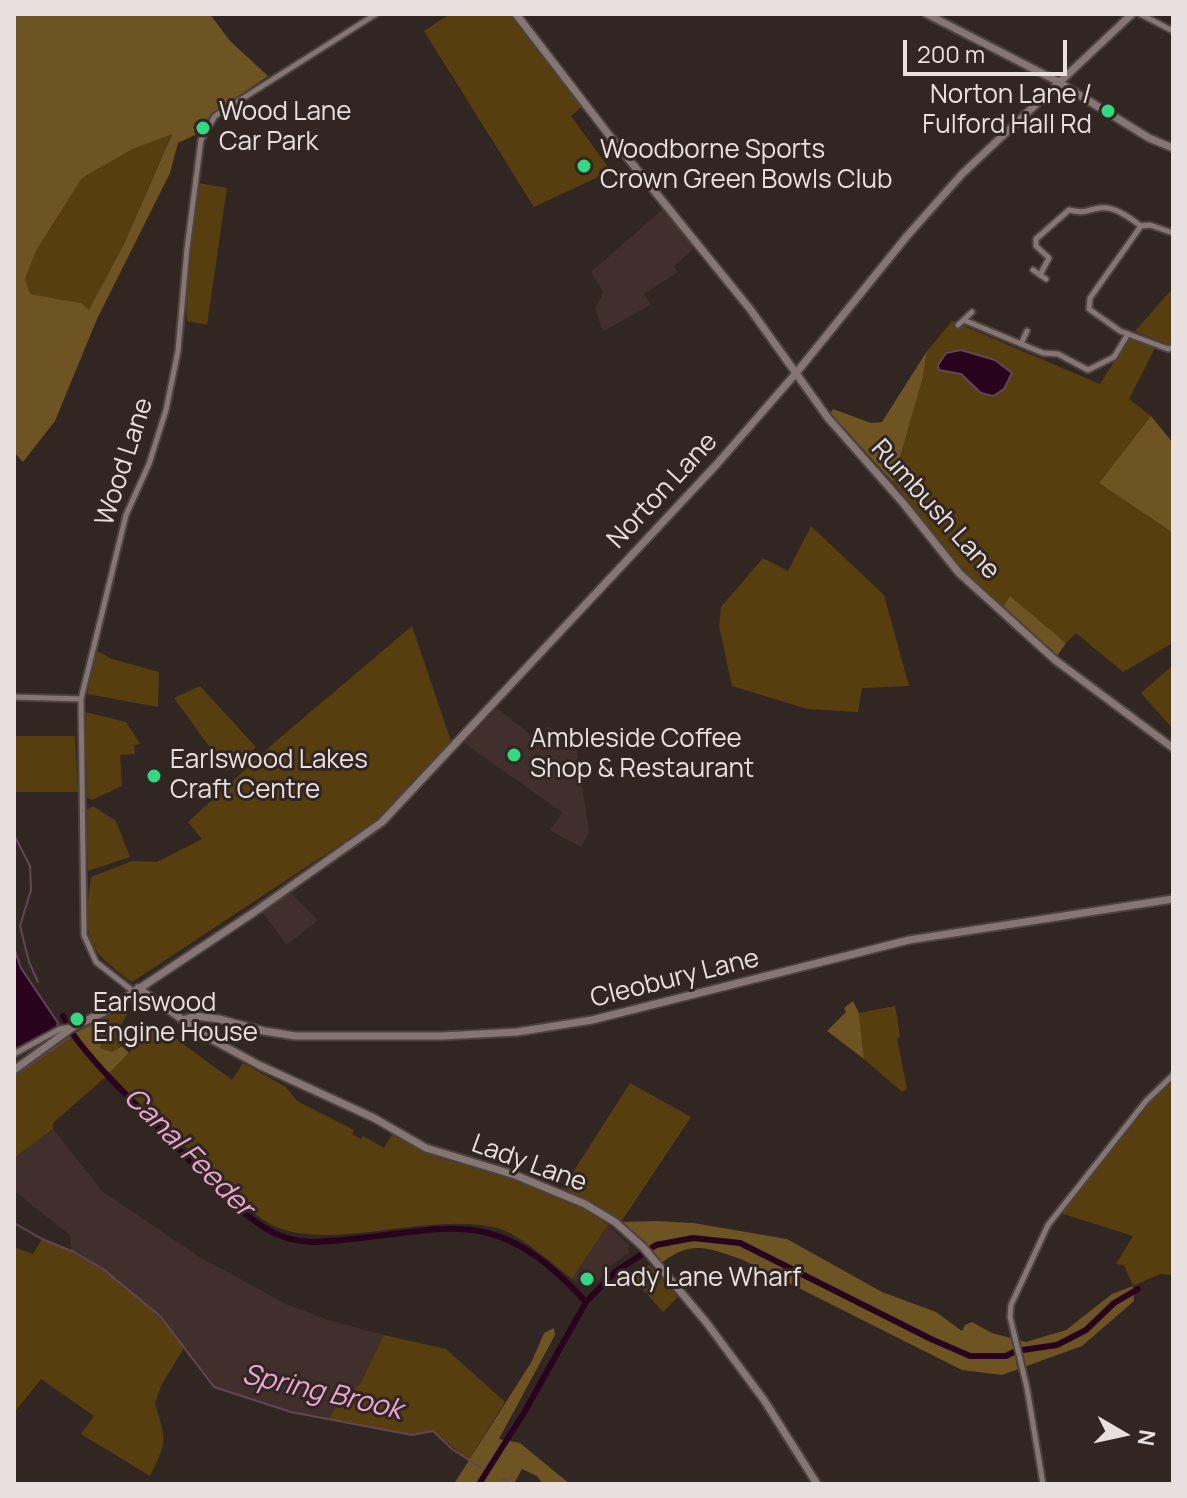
<!DOCTYPE html>
<html>
<head>
<meta charset="utf-8">
<style>
	body { margin:0 }
	#map { position:relative; width:1187px; height:1498px; overflow:hidden; background:#322623; font-family:Manrope,sans-serif }
	canvas { display:block }
	.frame { position:absolute; inset:0; border:16px solid #e8e0de; pointer-events:none }
	.north { position:absolute; left:1083px; top:1394px; width:80px; height:80px; -webkit-text-stroke:6px #322623; paint-order:stroke; rotate:99deg; font-size:22px; font-weight:700; line-height:32px; text-align:center; color:#e8e0de }
	.north::after { content:''; display:block; margin:auto; width:28px; height:36px; background:#e8e0de; clip-path:polygon(50% 0,100% 100%,50% 72%,0 100%) }
	.scale { position:absolute; left:903px; top:40px; width:164px; height:36px; box-sizing:border-box; border:4px solid #e8e0de; border-top:0; padding-left:10px; font-size:24px; line-height:28px; white-space:nowrap; color:#e8e0de; -webkit-text-stroke:6px #322623; paint-order:stroke }
</style>
</head>
<body>
<div id="map">
<canvas width="1187" height="1498"></canvas>
<div class="frame"></div>
<div class="north">N</div>
<div class="scale">200 m</div>
</div>
<script>
const context = document.querySelector('canvas').getContext('2d');
context.lineJoin = 'round';
function fill(path, color) {
  context.fillStyle = color;
  context.fill(path, 'evenodd');
}
function stroke(path, color, width, dash) {
  context.strokeStyle = color;
  context.lineWidth = width;
  context.lineCap = dash ? 'butt' : 'round';
  context.setLineDash(dash || []);
  context.stroke(path);
}
function write(font, color, halo, rows, align = 'center') {
  context.font = font + ' Manrope,sans-serif';
  context.lineWidth = 6;
  context.setLineDash([]);
  context.textBaseline = 'middle';
  context.strokeStyle = halo;
  context.fillStyle = color;
  for (const [text, x, y, turn = 0] of rows) {
    context.save();
    context.translate(x, y);
    context.rotate((+turn || 0) * Math.PI / 180);
    context.textAlign = isNaN(turn) ? turn : align;
    if (halo) context.strokeText(text, 0, 0);
    context.fillText(text, 0, 0);
    context.restore();
  }
}
fill(new Path2D(`
	M664,208L696,246L674,266L678,272L644,294L651,305L603,331L595,309L603,292L591,272Z
	M497,708L537,740L548,726L576,745L589,832L581,847L549,830L563,813L464,743Z
	M290,892L318,920L287,945L262,912Z
	M53,1129L102,1191L198,1256L286,1304L328,1320L384,1335L360,1384L336,1406L329,1419L291,1412L214,1387L160,1316L103,1270L74,1252L71,1249L70,1235L14,1191V1158Z
	M608,1225L630,1246L628,1249L630,1252L602,1272L603,1277L592,1287H585L572,1279Z`), '#402f2b');
fill(new Path2D(`
	M450,14H511L583,106L571,116L611,171L534,207L424,31Z
	M172,133L124,244L89,311L81,303L29,294L25,279L36,251L82,178L133,149Z
	M198,183L227,188L207,325L187,321L186,295Z
	M1173,288V342L1168,345L1135,331Z
	M952,321L1100,384L1128,340L1132,338L1155,348L1129,399L1151,416L1099,483L1173,533V643L1123,672L1076,633L1066,643L1010,596L1003,607L964,572L893,482L923,377L927,351Z
	M811,526L884,595L909,686L862,688L858,712L807,709L732,686L719,626L721,607L763,558L788,571Z
	M412,626L452,744L379,819L132,982C84,948 83,935 91,877L132,861L157,862L202,839L188,822L275,742Z
	M97,651L112,659L159,672L158,707L87,694Z
	M1173,665V729L1141,693Z
	M200,686L256,747L227,771L174,698Z
	M85,712L126,722L140,744L134,745L135,754L120,755L122,786L92,800L87,797Z
	M14,736H75L78,792H14Z
	M93,806L116,821L130,857L88,871L86,810Z
	M119,1005L127,1015L116,1034L125,1041L113,1052L99,1048L106,1030L104,1018Z
	M895,1006L900,1036L897,1038L907,1089L902,1092L864,1059L859,1013Z
	M155,1027L171,1035L232,1080L243,1063L286,1087L297,1101L354,1130L352,1134L361,1139L363,1136L384,1148L393,1133L439,1158L509,1177L584,1208L608,1225L572,1279C554,1265 518,1233 497,1228C429,1211 332,1252 274,1226C245,1212 207,1168 184,1145C160,1121 133,1098 108,1075L53,1123V1129L14,1158V1076L73,1034L108,1074Z
	M1173,1081V1275L1160,1274L1133,1286L1124,1265L1116,1264L1133,1236L1060,1213L1151,1101Z
	M630,1083L691,1117L621,1222L563,1188Z
	M42,1239C99,1260 147,1300 185,1346L161,1386L155,1403C166,1441 168,1440 150,1476L81,1434L94,1416L41,1379L14,1413V1247L33,1254Z
	M649,1265L678,1297L663,1312L631,1276Z
	M384,1335L446,1349L505,1402L469,1460L433,1431L412,1435L329,1419L336,1406L360,1384Z`), '#563e0e');
fill(new Path2D(`
	M14,14H210L230,41L268,76L212,114L199,133L178,143L170,173L97,319L55,421L23,462L14,452ZM172,134L124,244L89,310L81,303L30,294L25,279L36,251L82,178L133,149Z
	M927,351L923,377L893,482L830,413L833,409L871,423L882,422Z
	M1151,416L1173,443V533L1099,483Z
	M1010,596L1066,643L1057,656L1003,607Z
	M853,1001L859,1013L864,1059L827,1031L846,1012L844,1008Z
	M104,1018L106,1031L100,1048L112,1052L122,1046L129,1053L108,1074L73,1034Z
	M657,1221L693,1223L787,1239L882,1292L936,1312L962,1331L965,1325L972,1322L992,1333L1026,1342L1066,1330L1112,1294L1133,1286L1134,1301L1082,1346L1002,1375L962,1370L743,1260C707,1248 692,1239 660,1264L645,1242L621,1222Z
	M554,1328L555,1335L499,1439L520,1443L570,1484H543L537,1476L522,1469L514,1484H454L532,1361L544,1333Z`), '#6e5323');
const water = new Path2D(`
	M961,350L995,360L1012,373L1004,389L993,396L981,393L961,374L939,370L938,365L946,353Z
	M14,948L21,968L58,1023L56,1028L14,1050Z`);
fill(water, '#29031e');
stroke(water, '#624558', 2);
stroke(new Path2D(`
	M14,835L30,866L31,890L20,926L29,962L38,982
	M67,1024L74,1022
	M14,1076L73,1035
	M14,1223L42,1239L74,1252L103,1269L160,1316L214,1387L291,1412L412,1435L433,1431L452,1449L481,1468
	M503,1479L512,1484`), '#624558', 2);
stroke(new Path2D(`
	M63,1016L68,1025
	M72,1033C100,1072 138,1105 171,1141C201,1172 228,1204 265,1228C279,1237 294,1241 311,1242C437,1238 486,1191 586,1302
	M479,1484L525,1411L586,1302L615,1272L656,1245L693,1238L740,1243L931,1339L970,1356H1006L1016,1351L1057,1345L1086,1330L1114,1303L1138,1289`), '#29031e', 6);
const street = new Path2D(`
	M1140,14L1173,31
	M1141,226L1090,298L1089,309L1120,331L1168,349L1173,348
	M1141,226L1150,225L1173,233
	M1033,270L1046,279
	M1040,275L1049,258L1036,246V239L1069,210C1088,214 1084,210 1100,208C1115,206 1130,218 1141,226
	M966,321L1043,353L1058,354L1088,370L1114,357L1128,334
	M958,325L972,312
	M1021,344L1027,331
	M14,697L81,699
	M133,991L96,962L84,935L81,699L126,515L149,464L166,410L178,351L187,249L201,140L215,116L376,14
	M14,1054L60,1029L71,1027
	M1043,1484L1027,1388L1010,1317L1011,1305L1048,1225L1146,1101L1173,1075`);
const secondary = new Path2D(`
	M516,14L609,135L750,309L828,418L903,503L959,573L1055,660L1173,748
	M927,14L1055,80L1149,138L1173,148
	M138,988L207,1037L259,1065L374,1118L426,1148L515,1175L585,1204L615,1222L643,1247L706,1322L764,1400L817,1484
	M182,1020L196,1016L219,1019L264,1031L295,1036H442L517,1032L592,1020L909,940L1173,899
	M14,1070L73,1027L104,1012L253,913L382,822L717,464L797,372L907,236L962,174L1132,14`);
stroke(street, '#4b413f', 9);
stroke(secondary, '#4b413f', 11);
stroke(street, '#857673', 5);
stroke(secondary, '#857673', 7);
for (const [x, y, r, color] of [
	[1108,111,8,"#32d882"],
	[203,128,8,"#32d882"],
	[584,166,8,"#32d882"],
	[514,755,8,"#32d882"],
	[154,776,8,"#32d882"],
	[77,1019,8,"#32d882"],
	[587,1279,8,"#32d882"]
]) {
  const dot = new Path2D();
  dot.arc(x, y, r, 0, 2 * Math.PI);
  context.fillStyle = color;
  context.fill(dot);
  stroke(dot, '#322623', 3);
}
write('26px', '#e8e0de', '#322623', [
	["Norton Lane /",1092,96,"right"],
	["Fulford Hall Rd",1092,126,"right"],
	["Wood Lane",219,113],
	["Car Park",219,143],
	["Woodborne Sports",600,151],
	["Crown Green Bowls Club",600,181],
	["Ambleside Coffee",530,740],
	["Shop & Restaurant",530,770],
	["Earlswood Lakes",170,761],
	["Craft Centre",170,791],
	["Earlswood",93,1004],
	["Engine House",93,1034],
	["Lady Lane Wharf",603,1279]
], 'left');
write('26px', '#e8e0de', '#322623', [
	["Wood Lane",125,462,-72],
	["Norton Lane",663,491,-47],
	["Rumbush Lane",935,510,48],
	["Cleobury Lane",675,979,-14],
	["Lady Lane",529,1164,20]
]);
write('italic 28px', '#eea6d5', '#322623', [
	["Canal Feeder",188,1153,45],
	["Spring Brook",322,1393,13]
]);
</script>
</body>
</html>
